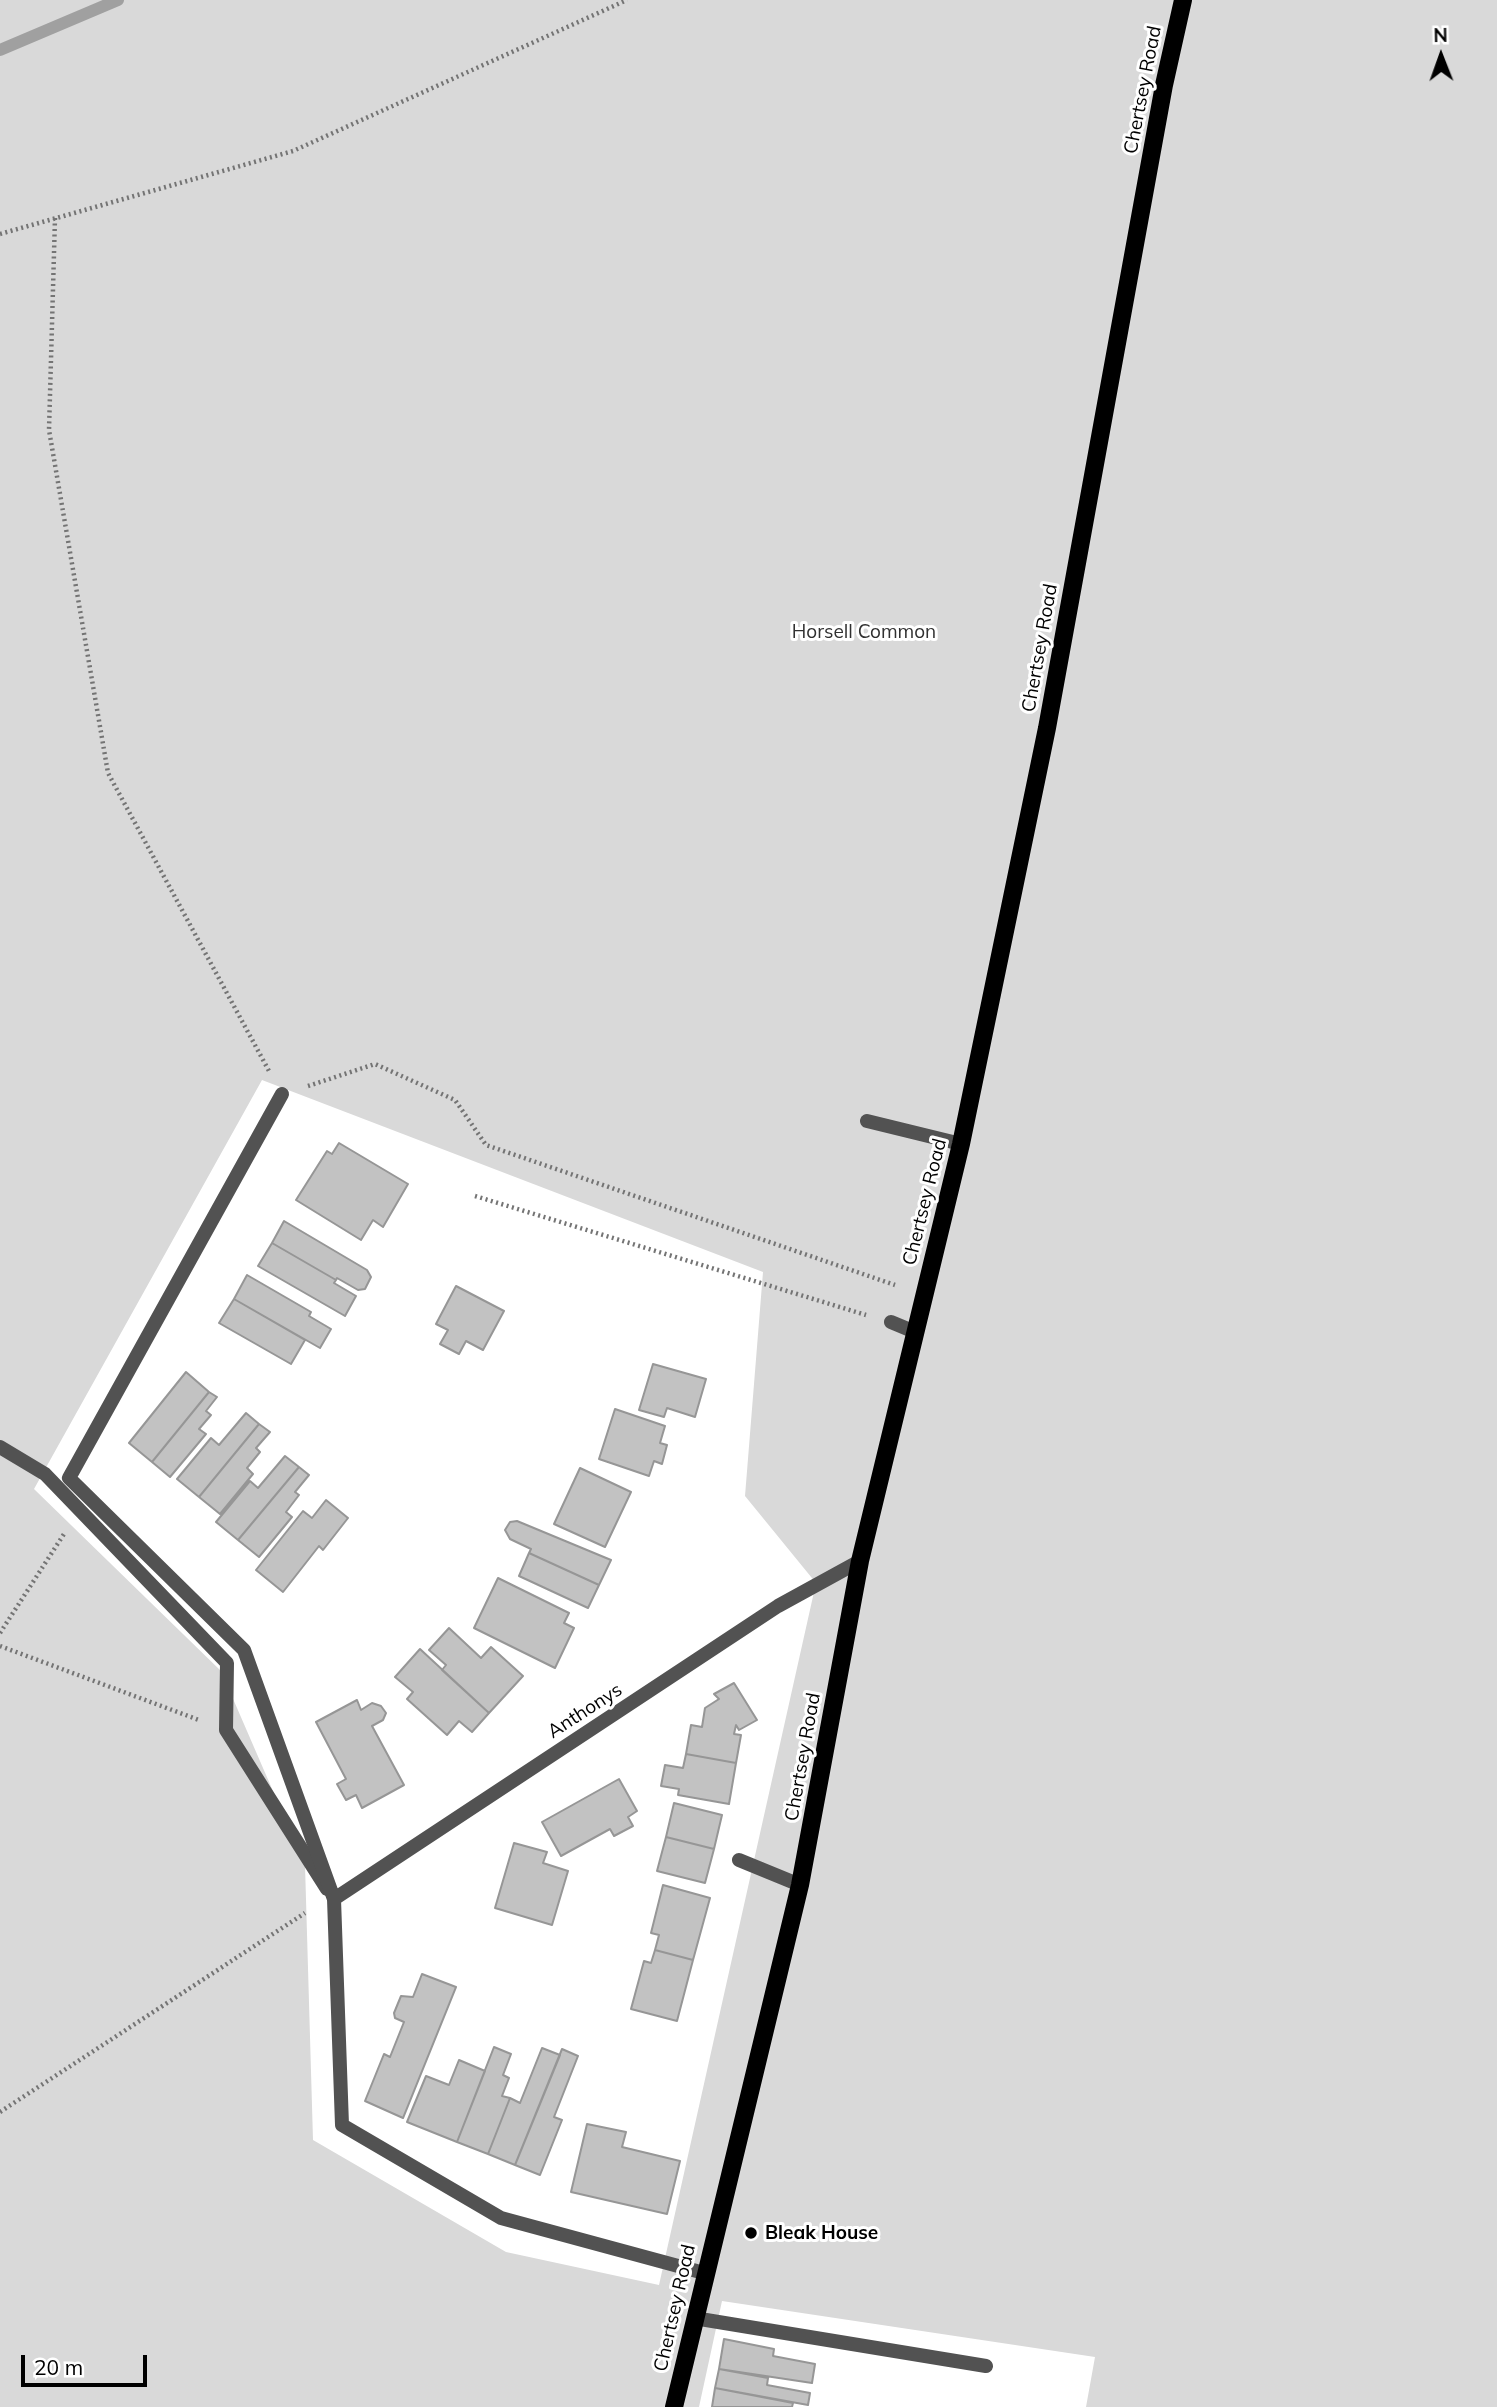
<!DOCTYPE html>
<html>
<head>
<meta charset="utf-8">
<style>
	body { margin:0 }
	#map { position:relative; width:1497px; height:2407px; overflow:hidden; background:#fff; font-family:Mulish,sans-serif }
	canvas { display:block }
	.north { position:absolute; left:1406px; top:21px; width:70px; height:70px; -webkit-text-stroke:5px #fff; paint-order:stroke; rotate:359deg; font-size:19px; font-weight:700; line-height:28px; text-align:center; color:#000 }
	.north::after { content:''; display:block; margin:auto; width:24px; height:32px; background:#000; clip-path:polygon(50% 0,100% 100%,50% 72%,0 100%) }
	.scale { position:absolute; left:21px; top:2355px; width:126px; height:32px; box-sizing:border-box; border:4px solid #000; border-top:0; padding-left:9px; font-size:21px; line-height:24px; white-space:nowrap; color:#000; -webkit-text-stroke:5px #fff; paint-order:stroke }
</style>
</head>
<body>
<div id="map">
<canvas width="1497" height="2407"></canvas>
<div class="north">N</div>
<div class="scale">20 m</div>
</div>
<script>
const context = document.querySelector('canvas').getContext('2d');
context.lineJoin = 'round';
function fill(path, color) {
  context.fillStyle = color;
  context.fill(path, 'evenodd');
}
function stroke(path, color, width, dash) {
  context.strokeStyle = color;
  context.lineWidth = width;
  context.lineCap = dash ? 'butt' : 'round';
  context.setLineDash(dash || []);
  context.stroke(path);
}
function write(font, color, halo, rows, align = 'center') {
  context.font = font + ' Mulish,sans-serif';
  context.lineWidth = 6;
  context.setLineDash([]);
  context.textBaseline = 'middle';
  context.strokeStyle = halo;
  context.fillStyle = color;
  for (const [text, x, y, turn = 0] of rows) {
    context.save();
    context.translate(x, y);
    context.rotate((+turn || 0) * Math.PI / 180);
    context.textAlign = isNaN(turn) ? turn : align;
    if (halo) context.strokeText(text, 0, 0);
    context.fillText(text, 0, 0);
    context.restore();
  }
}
fill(new Path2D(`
	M0,0H1497V2407H1086L1095,2357L722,2301L699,2407H0ZM262,1080L763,1272L745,1496L816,1583L659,2285L506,2252L313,2140L305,1865L221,1671L34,1489Z`), '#d9d9d9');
stroke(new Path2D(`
	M0,50L118,0`), '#a0a0a0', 12);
const building = new Path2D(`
	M339,1143L408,1184L383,1227L373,1220L361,1240L296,1200L327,1151L332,1154Z
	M284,1221L367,1270L371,1277L365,1289L358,1290L337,1278L336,1280L272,1243Z
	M272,1243L336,1280L334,1283L356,1296L345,1316L258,1266Z
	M247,1275L311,1312L309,1316L331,1329L320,1348L234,1299Z
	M456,1286L504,1311L483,1350L466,1341L459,1354L440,1344L448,1330L436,1324Z
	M234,1299L305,1340L291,1364L219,1323Z
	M653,1364L706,1379L695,1417L667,1408L664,1417L639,1410Z
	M186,1372L209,1392L152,1462L129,1443Z
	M209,1392L217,1397L206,1411L211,1415L199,1429L206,1434L170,1477L152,1462Z
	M615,1409L665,1426L660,1443L667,1445L662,1464L654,1461L649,1476L599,1459Z
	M246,1413L259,1424L199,1497L177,1479L211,1438L219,1445Z
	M259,1424L270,1432L256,1448L260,1452L247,1468L253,1474L220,1514L199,1497Z
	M285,1456L299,1467L238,1540L216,1522L250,1481L258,1488Z
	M299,1467L309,1475L295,1492L299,1495L286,1512L292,1517L259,1557L238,1540Z
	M580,1468L631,1492L605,1547L554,1524Z
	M326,1500L348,1518L323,1550L319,1546L283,1592L256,1570L303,1511L312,1518Z
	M517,1521L611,1560L599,1585L529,1553L531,1549L510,1539L505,1530L510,1522Z
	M529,1553L599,1585L588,1608L519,1576Z
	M498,1578L569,1613L564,1623L574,1628L555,1668L474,1628Z
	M449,1628L481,1658L491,1647L523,1676L489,1713L442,1670L446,1665L429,1650Z
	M420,1649L489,1713L472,1732L459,1721L447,1735L407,1699L413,1692L395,1677Z
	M734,1683L757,1720L739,1730L736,1725L734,1734L741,1735L736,1763L686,1754L691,1725L702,1727L705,1708L719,1699L714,1694Z
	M357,1700L361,1710L372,1703L381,1706L386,1713L383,1720L372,1726L404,1785L362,1808L356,1795L346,1800L337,1784L346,1779L316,1722Z
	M686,1754L736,1763L729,1804L678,1795L679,1789L661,1786L665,1765L683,1768Z
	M619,1779L637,1811L628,1817L633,1826L614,1836L610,1829L561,1856L542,1822Z
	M674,1803L722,1815L714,1849L666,1837Z
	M666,1837L714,1849L705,1883L657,1871Z
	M514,1843L547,1852L543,1863L568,1871L552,1925L495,1908Z
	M663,1885L710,1898L693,1960L655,1950L659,1935L651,1933Z
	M655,1950L693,1960L677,2021L631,2009L644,1961L651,1963Z
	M422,1974L456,1987L403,2118L365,2101L384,2054L390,2057L404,2022L395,2018L394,2013L401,1996L413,1997Z
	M494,2047L511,2054L503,2075L509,2078L502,2096L510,2098L488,2154L457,2142Z
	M542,2048L560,2055L515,2165L488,2154L510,2098L520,2103Z
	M562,2049L578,2056L554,2117L562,2120L540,2175L515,2165Z
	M459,2060L485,2071L457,2142L407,2122L426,2076L449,2085Z
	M587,2124L626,2132L622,2147L680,2161L667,2214L571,2192Z
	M724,2339L774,2349L773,2356L815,2364L812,2383L719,2369Z
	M719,2369L768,2378L767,2385L810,2393L808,2405L715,2388Z
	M715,2388L793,2403L792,2407H712Z`);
fill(building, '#c2c2c2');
stroke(building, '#969696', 2);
const primary = new Path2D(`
	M674,2407L800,1885L860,1561L961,1144L1047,728L1164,85L1183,0`);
stroke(primary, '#dbdbdb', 21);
stroke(new Path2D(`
	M55,218L49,430L108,773L269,1071
	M0,234L293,151L627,0
	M308,1086L375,1064L455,1100L486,1145L895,1285
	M475,1196L866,1315
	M0,1633L64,1534
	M0,1646L199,1720
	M0,2112L305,1913`), '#747474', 4.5, [2, 3.5]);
stroke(new Path2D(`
	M867,1121L961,1144
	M891,1322L915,1332
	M0,1447L45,1474L227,1663L226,1730L327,1889
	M739,1860L800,1885
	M694,2318L986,2366`), '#525252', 14);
stroke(new Path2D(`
	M282,1094L69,1478L244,1650L334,1899L342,2125L501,2218L704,2273
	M334,1899L778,1606L860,1561`), '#525252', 14);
stroke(primary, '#000', 18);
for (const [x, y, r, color] of [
	[751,2233,7,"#000"]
]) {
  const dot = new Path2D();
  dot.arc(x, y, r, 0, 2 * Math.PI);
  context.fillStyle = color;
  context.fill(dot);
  stroke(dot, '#fff', 2.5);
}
write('19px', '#000', '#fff', [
	["Chertsey Road",1143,90,-79],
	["Chertsey Road",1040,648,-80],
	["Chertsey Road",925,1202,-76],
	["Anthonys",585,1711,-33],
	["Chertsey Road",803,1757,-80],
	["Chertsey Road",675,2308,-77]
]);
write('19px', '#303030', '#fff', [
	["Horsell Common",864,632]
]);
write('bold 19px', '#000', '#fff', [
	["Bleak House",765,2233]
], 'left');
</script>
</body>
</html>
